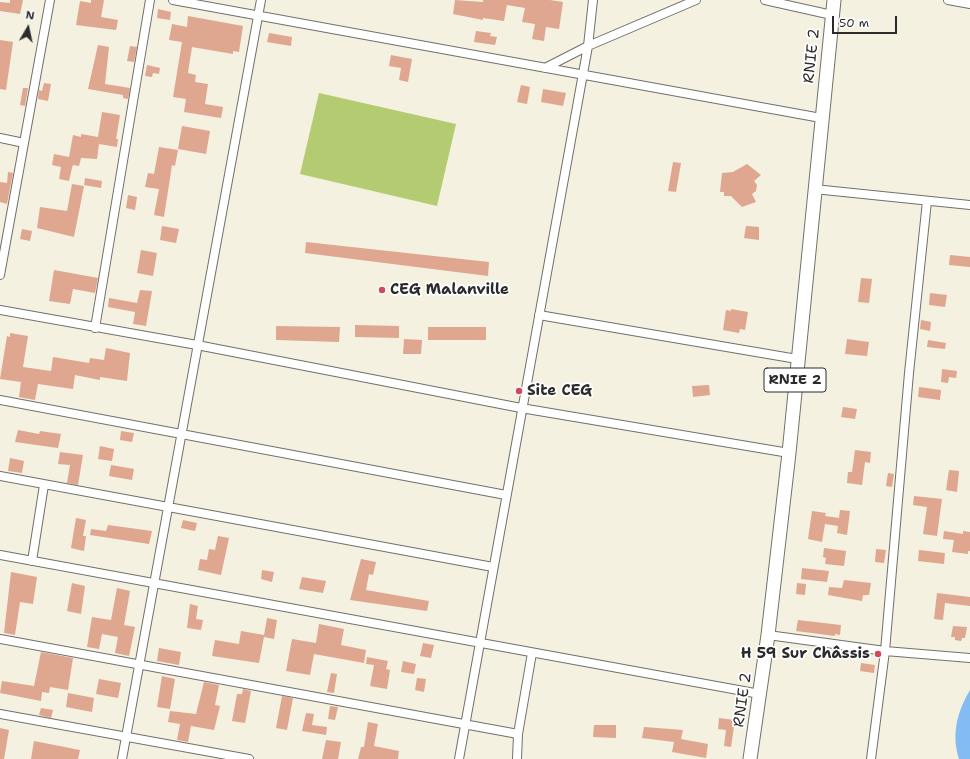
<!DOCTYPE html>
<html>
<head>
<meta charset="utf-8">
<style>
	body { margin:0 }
	#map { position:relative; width:970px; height:759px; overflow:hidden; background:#f4f1e1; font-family:"Shantell Sans",sans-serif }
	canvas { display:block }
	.north { position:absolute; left:8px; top:8px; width:40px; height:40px; -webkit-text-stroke:3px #fff; paint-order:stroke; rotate:9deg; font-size:11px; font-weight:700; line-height:16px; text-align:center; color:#2b2b2b }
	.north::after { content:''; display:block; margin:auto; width:14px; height:18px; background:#2b2b2b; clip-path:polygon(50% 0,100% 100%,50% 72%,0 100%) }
	.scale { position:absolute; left:832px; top:16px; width:65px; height:18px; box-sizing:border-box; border:2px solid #2b2b2b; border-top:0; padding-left:5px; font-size:12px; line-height:14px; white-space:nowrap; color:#2b2b2b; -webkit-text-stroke:3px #fff; paint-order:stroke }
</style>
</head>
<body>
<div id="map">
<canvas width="970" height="759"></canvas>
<div class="north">N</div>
<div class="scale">50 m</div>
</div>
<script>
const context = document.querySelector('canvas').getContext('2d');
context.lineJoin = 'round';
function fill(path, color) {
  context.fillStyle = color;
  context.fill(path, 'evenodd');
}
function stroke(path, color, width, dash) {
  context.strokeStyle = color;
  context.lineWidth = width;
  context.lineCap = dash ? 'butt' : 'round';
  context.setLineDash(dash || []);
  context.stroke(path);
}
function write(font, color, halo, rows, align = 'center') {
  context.font = font + ' "Shantell Sans",sans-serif';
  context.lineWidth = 3.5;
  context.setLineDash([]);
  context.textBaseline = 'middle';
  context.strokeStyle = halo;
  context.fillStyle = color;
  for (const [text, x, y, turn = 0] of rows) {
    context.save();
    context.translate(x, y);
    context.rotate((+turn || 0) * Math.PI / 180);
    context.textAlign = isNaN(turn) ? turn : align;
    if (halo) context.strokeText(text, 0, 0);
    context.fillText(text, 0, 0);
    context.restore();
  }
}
fill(new Path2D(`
	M319,93L456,124L437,206L300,174Z`), '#b4cc71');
fill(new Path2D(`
	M970,690V759H959C951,735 957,712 970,690Z`), '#83bbf3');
fill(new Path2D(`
	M10,0H23L20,14L0,11V2L10,3Z
	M91,0H104L101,17L118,20L116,30L76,25L80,1L91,3Z
	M455,0L483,2V0H550L563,2L559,29L546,27L544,41L532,39L535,24L522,22L525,8L507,5L504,21L483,18V20L453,14Z
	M158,9L171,12L170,20L157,18Z
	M188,16L243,26L239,52L233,51V54L192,47L188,73L196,75L195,82L208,84L205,104L223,107L221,118L184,112L186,99L173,97L182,42L169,40L172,24L187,27Z
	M476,31L491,33L490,36L497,37L495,45L474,42Z
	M269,33L292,37L291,46L267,42Z
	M0,40L13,42L6,90L0,89Z
	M98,45L109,47L105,84L130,88L128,99L123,98V95L88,89Z
	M130,46L137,47L134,62L127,61Z
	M391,55L412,59L408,82L399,80L401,68L389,66Z
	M147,65L160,68L159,74L153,73L152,77L145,76Z
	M44,83L51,84L48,101L38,99L39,90L42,91Z
	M521,85L530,87L527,104L517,102Z
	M23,88H28L25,106L20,105Z
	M543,89L566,93L563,106L541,102Z
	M102,112L120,115L116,139H118L117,147L99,144L97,159L81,158L79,166L73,165L72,168L69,181L59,179L61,167L52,165L54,154L69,157L73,135L81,137V134L98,137Z
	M182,126L210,131L206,154L178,149Z
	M159,147L178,150L175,166L172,165L164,217L154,215L159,189L145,187L148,173L154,174Z
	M673,162L681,163L676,192L668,191Z
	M747,164L761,175L754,181L757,185L756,191L752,194L756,202L742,207L731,196H724V192H720L722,173L733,172Z
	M8,172L13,173L7,204L0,202V182L7,183Z
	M85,178L102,181L101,188L84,185Z
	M72,184L84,186L74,237L37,228L40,207L67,211Z
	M128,195L137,197L135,210L126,208Z
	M162,226L179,229L176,243L160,240Z
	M746,226L759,227V240L744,238Z
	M22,229L32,231L30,241L20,239Z
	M306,242L489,262L488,276L305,253Z
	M141,250L157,253L153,276L137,273Z
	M950,255L970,257V267L949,265Z
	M54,270L98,278L95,293L73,289L70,304L49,301Z
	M861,278L872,279L869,303L858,302Z
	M140,290L152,291L146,326L133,324L135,312L108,307L109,298L137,303Z
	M930,293L947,295L945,307L929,305Z
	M731,309L748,312L745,330L740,329L739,333L723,330L726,310L731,311Z
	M921,320L931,322L930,331L920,329Z
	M355,325L399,326V338L355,337Z
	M276,326L340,327L339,342L276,340Z
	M428,327H486V340H428Z
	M10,333L28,336L23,367L51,371L53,357L89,363L90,358L104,360L106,348L130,353L127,381L100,377V380L75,375L73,389L38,384L35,400L19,397L21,382L0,379L7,336L10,337Z
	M404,339L422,340L421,354H403Z
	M847,339L869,342L867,356L845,354Z
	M928,340L946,343L945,349L927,347Z
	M942,369L957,371L956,378L949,377L948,383L941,382Z
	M709,385L710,395L693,397L692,386Z
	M919,387L941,390L940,400L918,397Z
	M843,407L857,409L855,419L841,417Z
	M18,430L39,434L40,431L61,434L58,448L15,442Z
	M121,431L134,433L132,442L120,440Z
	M100,446L114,449L112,461L98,459Z
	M855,450L871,452L870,463L865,462L862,485L847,483L848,472H852Z
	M60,452L83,455L78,485L67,483L70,465L58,464Z
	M10,458L24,461L22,473L8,471Z
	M111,465L134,469L132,480L109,476Z
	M949,470L959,471L957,492L946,490Z
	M888,473L894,474L892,487L886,486Z
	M914,496L942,499L937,536L923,534L927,507L913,505Z
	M840,510L850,511L847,535L837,533L838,526L825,524L822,542L808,539L812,511L826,513L825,516L839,518Z
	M76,518L86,520L83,536H86L84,551L71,548Z
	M183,520L197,523L195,531L181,528Z
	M108,525L152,531L149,544L90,535L91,529L106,531Z
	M944,531L963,534V531L970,532V551H968V554L952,552L954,540L943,539Z
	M218,536L229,538L221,575L198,570L200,559L207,560L209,549L215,550Z
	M824,548L846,551L844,566L825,564L826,558L823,557Z
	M876,549L886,550L884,563L875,562Z
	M919,550L945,553L944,564L918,561Z
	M361,559L376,562L373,575L369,574L366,590L429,601L427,611L350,600Z
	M802,568L829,571L827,582L801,579Z
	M262,570L274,572L272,582L261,579Z
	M11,572L37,577L33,604L20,602L15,635L4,633Z
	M302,577L326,581L323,593L299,589Z
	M844,580L871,583L869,595H863L862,601L828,595L829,587L842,588Z
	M72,583L85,586L81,614L67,611Z
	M797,583L806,584L805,595L796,594Z
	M117,588L130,591L124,625L135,627L129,656L115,653L118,637L102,634L99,649L87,647L92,617L111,620Z
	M937,593L970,597V606L945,603L943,620L934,619Z
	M190,604L198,606L196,619L203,620L201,630L187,628Z
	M267,618L277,620L274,639L264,637L259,663L212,656L215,640L239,644L241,631L264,635Z
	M798,620L841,625L840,635L835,634V636L796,631Z
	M319,624L344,629L341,645L366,650L364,663L314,654L310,675L286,671L292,639L316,643Z
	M953,626L967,627L965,638H962L961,641L955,640V637H951Z
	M423,643L434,645L431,658L420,656Z
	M159,648L181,652L179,665L157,661Z
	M41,652L73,658L68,690L50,687L49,693L42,692L41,701L0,693L2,681L34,686Z
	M367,657L388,661L386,669L390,670L387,689L370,686L374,665L366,664Z
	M403,661L416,664L414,674L401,672Z
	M861,663L875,665L874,673L860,671Z
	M331,673L337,674L334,693L327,692Z
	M162,676L175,679L170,709L157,707Z
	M417,678L426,679L424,692L415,690Z
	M99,679L121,683L118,698L96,694Z
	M204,682L219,685L215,705L220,706L214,730L191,726L188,742L177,740L180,724L168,722L170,711L196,714Z
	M243,689L251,691L245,723L232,721L237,694H242Z
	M68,693L94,698L92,712L66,707Z
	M282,696L293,698L287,730L276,728Z
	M330,706L338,707L335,720L328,719Z
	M41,708L53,710L51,718L39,715Z
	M306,713L314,714L312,725L327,727L326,735L302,731Z
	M719,718L735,720L731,747L724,746L726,730L718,729Z
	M368,722L378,724L374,746L399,751L398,759H358L361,747H364Z
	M594,725H616V738L593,737Z
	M644,727L683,730L681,739L708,744L706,758L672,752L674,742L642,738Z
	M0,728L9,730L4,759H0Z
	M326,740L341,742L338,759H322Z
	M34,741L80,750L78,759H31Z`), '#dfa690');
const street = new Path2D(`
	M173,0L821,118
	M765,0L832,15
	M948,0L970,4
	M545,68L588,46L696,0
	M0,138L24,143
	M814,189L970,205
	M0,275L50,0
	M0,310L197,345L521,408L789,453
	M539,315L797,359
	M95,328L150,0
	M0,400L506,495
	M0,476L493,567
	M0,555L760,694
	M32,561L44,485
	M768,635L885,651L970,658
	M0,639L518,734
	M0,714L249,759
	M122,759L261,0
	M459,759L588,46L593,0
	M517,759L518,734L532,653
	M871,759L885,651L909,373L927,201`);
const primary = new Path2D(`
	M750,759L768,635L789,453L834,0`);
stroke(street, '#71706b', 10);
stroke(primary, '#71706b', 15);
stroke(street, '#fff', 8);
stroke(primary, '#fff', 13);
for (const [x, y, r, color] of [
	[382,290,4,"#d1495b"],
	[519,391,4,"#d1495b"],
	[878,654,4,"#d1495b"]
]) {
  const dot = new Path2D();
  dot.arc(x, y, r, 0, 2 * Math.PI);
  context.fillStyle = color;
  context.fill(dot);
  stroke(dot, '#fff', 1.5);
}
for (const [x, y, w] of [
	[795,380,62]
]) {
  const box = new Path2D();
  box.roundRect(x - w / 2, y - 12, w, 24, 3);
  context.fillStyle = '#fff';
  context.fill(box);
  stroke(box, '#2b2b2b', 1);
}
write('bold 14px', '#2b2b2b', null, [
	["RNIE 2",795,380]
]);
write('15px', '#2b2b2b', '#fff', [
	["RNIE 2",812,56,-84],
	["RNIE 2",743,700,-82]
]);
write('bold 15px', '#2b2b2b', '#fff', [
	["CEG Malanville",390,290],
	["Site CEG",527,391],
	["H 59 Sur Châssis",870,654,"right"]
], 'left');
</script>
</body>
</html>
